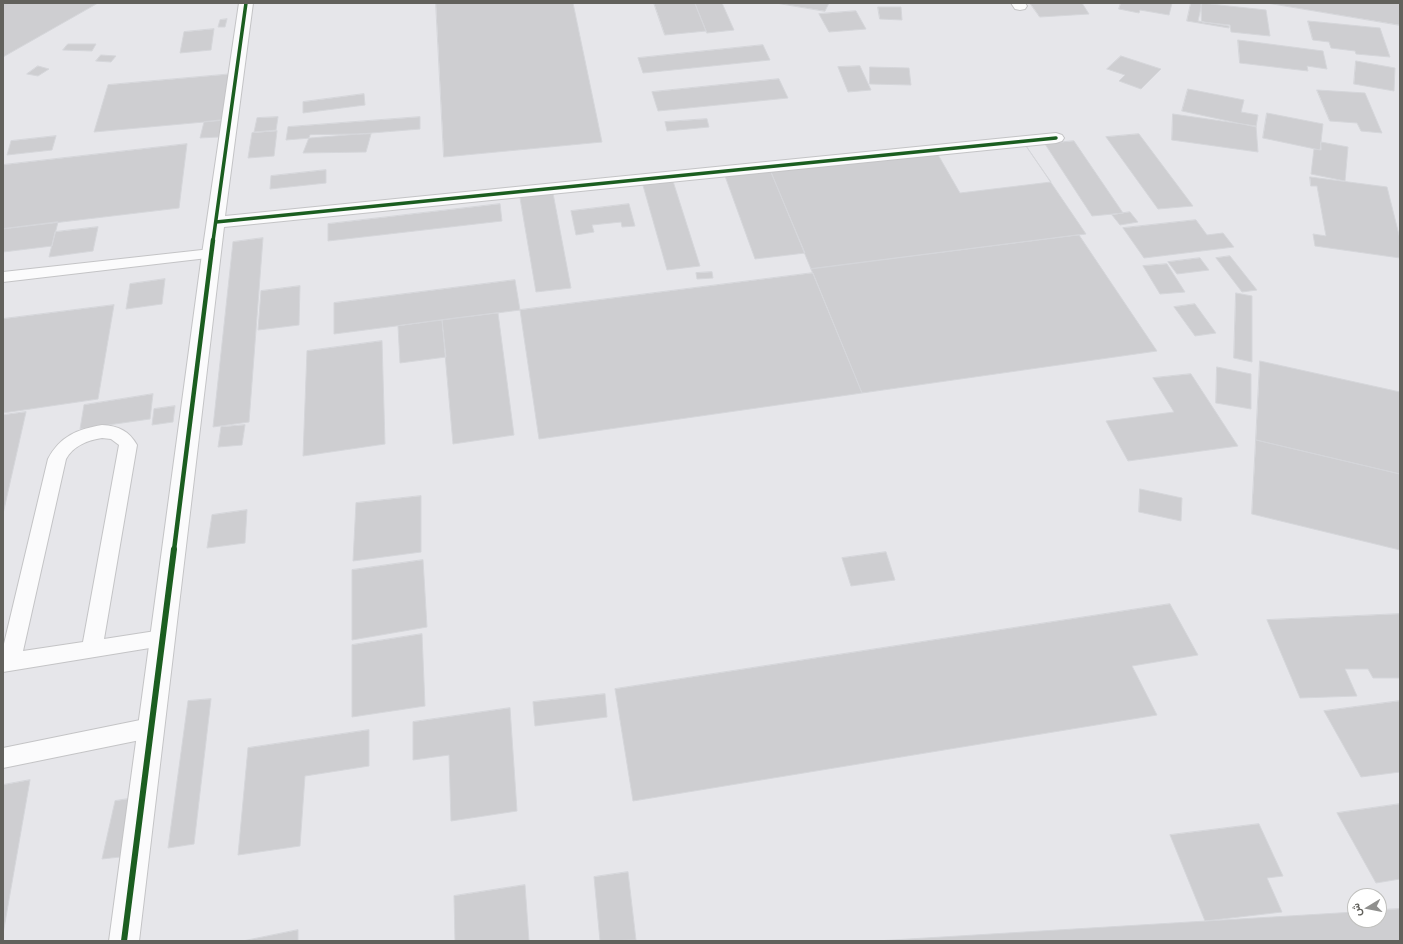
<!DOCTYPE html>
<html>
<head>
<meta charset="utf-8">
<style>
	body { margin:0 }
	#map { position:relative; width:1403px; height:944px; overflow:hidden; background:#e6e6ea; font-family:"Space Grotesk",Vazirmatn,sans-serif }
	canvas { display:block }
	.frame { position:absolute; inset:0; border:4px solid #62615c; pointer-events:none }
	.north { position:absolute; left:1347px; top:888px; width:40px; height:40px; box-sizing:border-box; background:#fff; border:1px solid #c0c0be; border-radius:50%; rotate:260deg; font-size:11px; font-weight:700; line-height:16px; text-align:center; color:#62615c }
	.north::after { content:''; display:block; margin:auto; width:14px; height:18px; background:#90908e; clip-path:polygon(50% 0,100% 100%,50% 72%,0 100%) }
</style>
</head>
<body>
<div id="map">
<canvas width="1403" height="944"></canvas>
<div class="frame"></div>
<div class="north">ش</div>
</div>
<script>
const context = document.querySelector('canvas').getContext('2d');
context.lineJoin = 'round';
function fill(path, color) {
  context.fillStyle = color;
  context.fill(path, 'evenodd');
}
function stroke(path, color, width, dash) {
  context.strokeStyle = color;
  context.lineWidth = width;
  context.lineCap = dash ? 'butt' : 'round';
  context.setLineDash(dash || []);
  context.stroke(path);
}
const building = new Path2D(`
	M3,3H98L3,57Z
	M436,3H573L602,142L444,157Z
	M654,3H695L706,31L665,35Z
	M695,3H722L734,30L707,33Z
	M776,3H829L825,11Z
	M1030,3H1082L1089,14L1040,17Z
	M1121,3H1172L1169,15L1140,10L1139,13L1119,9Z
	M1191,3H1202L1198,21L1229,26V28L1187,21Z
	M1201,3L1266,10L1270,36L1231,32L1230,25L1202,22Z
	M1267,3H1400V25Z
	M878,7H901L902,20L880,19Z
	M856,11L866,29L829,32L819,14Z
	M227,19L225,27H218L220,20Z
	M1308,21L1380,28L1390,57L1356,54L1355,51L1331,48L1329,42L1313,40Z
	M214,29L211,50L180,53L184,32Z
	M1238,40L1323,51L1327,69L1307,66L1308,71L1240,63Z
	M68,44H96L92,51L63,50Z
	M763,45L770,60L643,73L638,58Z
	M101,55L116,56L111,62L96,61Z
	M1121,56L1161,69L1141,89L1119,81L1125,75L1107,69Z
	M1356,61L1395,68L1394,91L1354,84Z
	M38,66L49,69L38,76L27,74Z
	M860,66L871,90L848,92L838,67Z
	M870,67L909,68L911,85L870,84Z
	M233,74L226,120L94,132L108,85Z
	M779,79L788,98L658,111L652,92Z
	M1188,89L1244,100L1241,112L1258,115L1256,127L1182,111Z
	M1317,90L1365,93L1382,133L1361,131L1357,123L1330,121Z
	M364,94L365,105L303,113V102Z
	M1267,113L1323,124L1320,150L1263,138Z
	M1173,114L1256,126L1258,152L1172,140Z
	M278,117L276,130L254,132L257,118Z
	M420,117V129L286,140L288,127Z
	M707,119L709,127L667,131L665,122Z
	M223,120L219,137L200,138L204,122Z
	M277,131L274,156L248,158L252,133Z
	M371,134L366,152L303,153L310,135Z
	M1139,134L1193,206L1158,209L1106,137Z
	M56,136L52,150L7,155L11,141Z
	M1074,141L1123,213L1092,216L1045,144Z
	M1321,142L1348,147L1345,181L1311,174L1314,149L1321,150Z
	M1024,143L1051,182L960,193L937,153Z
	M1024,143L1086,234L811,269L771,172Z
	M187,144L179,208L3,229V165Z
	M326,170V183L270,189L271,176Z
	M770,170L805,253L755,259L725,176Z
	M1310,177L1387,187L1400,239V258L1315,246L1313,234L1326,236L1317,186H1311Z
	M672,178L700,266L667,270L642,182Z
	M552,188L571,288L536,292L519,192Z
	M500,204L502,221L328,241V224Z
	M629,204L635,226L622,227L621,222L592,225L594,232L576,235L571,211Z
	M1130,212L1138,222L1120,225L1112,215Z
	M1196,220L1207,235L1223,233L1234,247L1144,258L1123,228Z
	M58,222L52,246L3,252V229Z
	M98,227L93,251L49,257L55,232Z
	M1079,235L1157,351L862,393L811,269Z
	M263,238L249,422L213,427L233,242Z
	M1230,256L1257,290L1242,292L1216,258Z
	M1200,258L1209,270L1177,274L1168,262Z
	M1167,264L1185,292L1160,294L1143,266Z
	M712,272L713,278L697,279L696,273Z
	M813,273L862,393L539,439L520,310Z
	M165,279L162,304L126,309L130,284Z
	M515,280L520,310L334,334V303Z
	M300,286L299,325L258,330L261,291Z
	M1236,293L1252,296V362L1234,358Z
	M1195,304L1216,333L1195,336L1174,307Z
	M114,305L98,399L3,413V319Z
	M498,313L514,435L453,444L442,320Z
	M442,320L446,357L400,363L398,326Z
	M382,341L385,444L303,456L307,351Z
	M1260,361L1400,392V474L1256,440Z
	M1217,367L1251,374V409L1216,403Z
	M1191,374L1238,446L1128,461L1106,421L1174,412L1153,378Z
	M153,394L150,419L80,429L84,405Z
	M175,406L173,422L152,425L154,409Z
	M26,412L3,514V415Z
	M245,425L242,445L218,447L221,427Z
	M1256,440L1400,474V550L1252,514Z
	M1140,489L1182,498L1181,521L1139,512Z
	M421,496V552L353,561L356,503Z
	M247,510L245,543L207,548L212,515Z
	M886,552L895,580L851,586L842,558Z
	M423,560L427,627L352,640V570Z
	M1170,604L1198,655L1132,666L1157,715L633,801L615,689Z
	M1400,614V678H1373L1368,669H1345L1357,696L1300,698L1267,620Z
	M422,634L425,706L352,717V645Z
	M605,694L607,717L535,726L533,702Z
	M211,699L194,844L168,848L188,701Z
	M1400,701V772L1361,777L1324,711Z
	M510,708L517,811L451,821L449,755L413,760V722Z
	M369,730V766L305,776L300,846L238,855L248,748Z
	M30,780L3,934V785Z
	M141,797L129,856L102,859L115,801Z
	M1400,804V879L1376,883L1337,813Z
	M1259,824L1283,876L1267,878L1282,912L1205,921L1170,835Z
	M628,872L636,940L600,941L594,877Z
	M525,885L529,941H455L454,896Z
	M1400,909V941H876L1355,912V920H1379V910Z
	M298,930V941H243Z`);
fill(building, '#ceced1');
stroke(building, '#d5d6da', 1);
const service = new Path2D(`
	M211,249L216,251L219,254L216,257L3,282V272Z
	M102,425C119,426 129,431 137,445L104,639L162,630L169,632L172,638L169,644L162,646L3,672V648L48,459C60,436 78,429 102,425ZM102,438L111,439L119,445L83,642L23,651L66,459C73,446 88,440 102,438Z
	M150,718L158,721L161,728L158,735L150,738L3,768V748Z`);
const minor = new Path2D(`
	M239,3H253L225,216L1056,133L1062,135L1064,138L1062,141L1056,143L224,227L139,941H109L202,254Z
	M1011,3H1025L1027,6L1025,9L1020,10L1015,9Z`);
stroke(service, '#c4c4c6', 2);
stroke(minor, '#c4c4c6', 2);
fill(service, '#fbfbfc');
fill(minor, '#fbfbfc');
stroke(new Path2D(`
	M216,222L1056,138
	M213,241L246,3`), '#1b5e20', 3.5);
stroke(new Path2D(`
	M174,550L213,240`), '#1b5e20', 4.5);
stroke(new Path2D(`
	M124,941L174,549`), '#1b5e20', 6);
</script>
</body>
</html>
